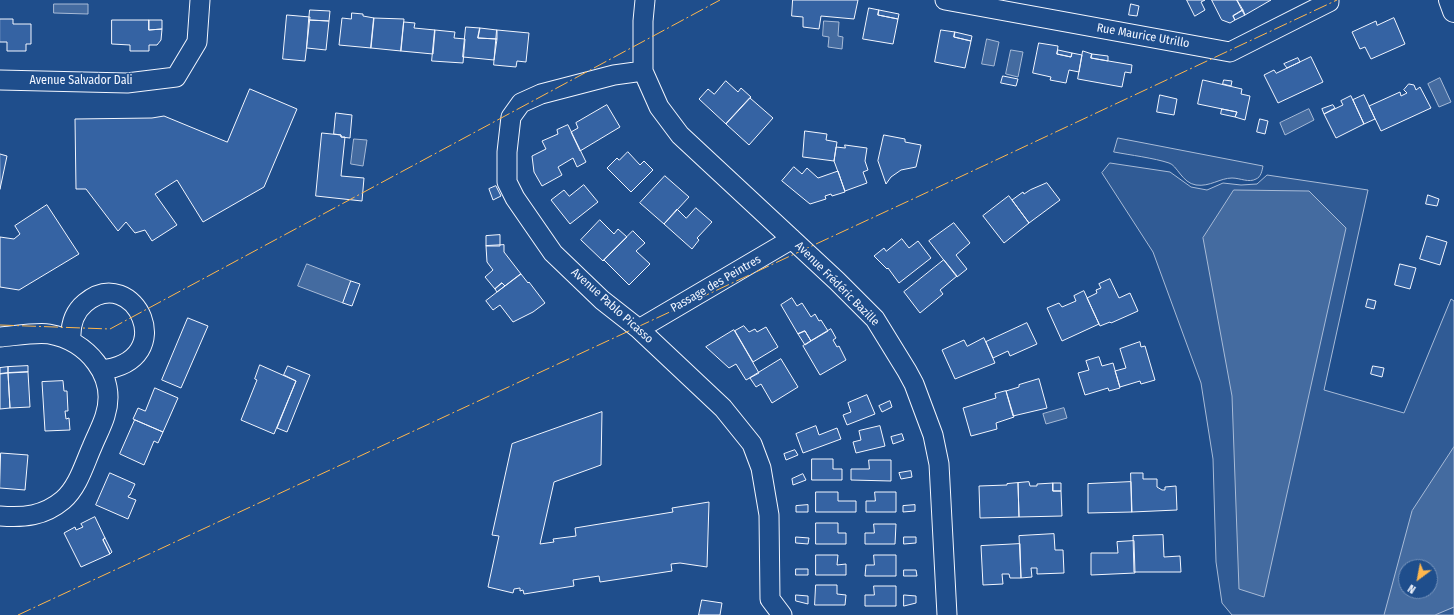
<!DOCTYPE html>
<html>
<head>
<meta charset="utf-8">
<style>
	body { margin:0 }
	#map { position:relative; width:1454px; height:615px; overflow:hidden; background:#1f4e8c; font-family:"Fira Sans Condensed",sans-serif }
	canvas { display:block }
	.north { position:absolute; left:1398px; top:559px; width:40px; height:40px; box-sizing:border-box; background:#1f4e8c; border:1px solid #7391ba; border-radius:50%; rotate:212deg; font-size:11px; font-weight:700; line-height:16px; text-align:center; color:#f2f6ff }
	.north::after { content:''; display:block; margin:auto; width:14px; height:18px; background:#ffb74d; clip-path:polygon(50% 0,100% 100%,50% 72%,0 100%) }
</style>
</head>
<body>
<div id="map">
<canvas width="1454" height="615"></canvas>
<div class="north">N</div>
</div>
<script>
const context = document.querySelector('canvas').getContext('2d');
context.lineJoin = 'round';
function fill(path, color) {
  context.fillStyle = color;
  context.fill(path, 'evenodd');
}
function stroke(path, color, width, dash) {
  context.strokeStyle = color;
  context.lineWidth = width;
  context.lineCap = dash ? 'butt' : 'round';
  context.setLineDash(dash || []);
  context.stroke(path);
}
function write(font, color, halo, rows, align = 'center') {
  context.font = font + ' "Fira Sans Condensed",sans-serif';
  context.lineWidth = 3;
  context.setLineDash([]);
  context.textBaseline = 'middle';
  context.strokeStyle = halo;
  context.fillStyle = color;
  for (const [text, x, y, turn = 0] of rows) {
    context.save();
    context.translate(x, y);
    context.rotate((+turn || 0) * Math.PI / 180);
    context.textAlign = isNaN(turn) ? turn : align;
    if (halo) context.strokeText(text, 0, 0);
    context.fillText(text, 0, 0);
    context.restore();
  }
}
const green = new Path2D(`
	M1118,138L1263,166C1262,171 1261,177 1256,179C1249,183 1240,178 1232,178C1220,178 1210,187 1196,185C1182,183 1177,165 1169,163C1154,158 1130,155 1114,152Z
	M1110,163L1170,172L1191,187L1207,190L1223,183L1241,185L1257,184L1267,175L1368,190L1324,390L1404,413L1451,299L1454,301V615H1232L1222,603L1216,562L1213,459L1201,383L1153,252L1102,173ZM1406,567H1430V591H1406Z`);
fill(green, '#305b95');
stroke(green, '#a8bbd7', 1);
const water = new Path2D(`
	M54,4H88V14L54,13Z
	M824,21L839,22L838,36L843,37L842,49L828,47L829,37L823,36Z
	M987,39L999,42L994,66L982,64Z
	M1011,50L1023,52L1018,77L1006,74Z
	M1440,78L1451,102L1439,107L1428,84Z
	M1309,109L1314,120L1285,135L1280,123Z
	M354,139L367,140L363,166L351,164Z
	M1234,190L1309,191L1346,228L1264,597L1239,589L1232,396L1203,238Z
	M307,264L351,281L343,303L298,286Z
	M1064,408L1067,418L1046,424L1043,414Z
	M1454,447V607L1435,615H1384L1412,511ZM1406,567H1430V591H1406Z`);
fill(water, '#446ba0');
stroke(water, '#a8bbd7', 1);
const building = new Path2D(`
	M793,0H858L854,19L821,16L819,29L803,27V17L792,16Z
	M1187,0H1205L1201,2L1205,10L1195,16Z
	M1212,0H1237L1243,10L1233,16L1235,20L1230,23L1222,20Z
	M1237,0H1271L1245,15Z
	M1131,4L1139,6L1137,16L1129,15Z
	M869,8L879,10L878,15L898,19L893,44L863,39Z
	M310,10L330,11L329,21L309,20Z
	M879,10L899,14L898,19L878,15Z
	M1243,10L1245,15L1235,20L1233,16Z
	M352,13L363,14V16L374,18L371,48L339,45L342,18L351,19Z
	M287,15L310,17L305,61L283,59Z
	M374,18L404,19L401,51L371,48Z
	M1394,18L1405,44L1371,59L1365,47L1360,49L1352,32L1376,21L1377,25Z
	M0,19H13V24H31V44H26V51H7V42H0Z
	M112,20H149V30L162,29L161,40L157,45H149V51H130V45L112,44Z
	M149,20H162V29L149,30Z
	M309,20L329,21L326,50L307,48Z
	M404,22L415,23L414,28L435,30L433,54L401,51Z
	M466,27L480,28L478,38L497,39L494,60L463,57Z
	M480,28L497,30V39L478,38Z
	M435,30L455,32L454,38L465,39L463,63L432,61Z
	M497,30L529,33L526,62L517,61L516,67L494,65Z
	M941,30L955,32L954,37L971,41L965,68L935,62Z
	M955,32L972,36L971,41L954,37Z
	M1039,43L1058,46L1057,54L1071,57L1072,53L1082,55L1079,72L1069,70L1066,83L1050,80L1051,77L1033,73Z
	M1058,50L1072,53L1071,57L1057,54Z
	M1083,51L1092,54L1091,58L1132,65L1131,73L1125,72L1122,87L1078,79Z
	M1092,54L1108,56V61L1091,58Z
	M1311,57L1323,82L1278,103L1264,75L1274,70L1276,73Z
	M1298,58L1300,62L1287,68L1284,64Z
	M1003,76L1018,79L1016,86L1001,83Z
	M1203,80L1242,89L1241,94L1250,96L1245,120L1235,117L1237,112L1198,104Z
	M1224,80L1232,81L1231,86L1223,84Z
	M726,81L738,92L741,88L751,97L726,124L699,99L708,89L714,94Z
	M1409,84L1414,85L1416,90L1420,87L1431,108L1381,131L1369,106L1400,92L1401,96L1407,93L1404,90Z
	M250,89L297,109L264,187L203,222L177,180L155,194L177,225L152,241L145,230L135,233L126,222L118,231L86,189H76L75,119L152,118L164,116L227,142Z
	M1160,95L1177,99L1174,115L1157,112Z
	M1364,95L1375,119L1364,124L1353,100Z
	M1351,96L1364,124L1336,138L1324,114L1343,105L1341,101Z
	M750,98L773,118L749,145L726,124Z
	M607,105L620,127L580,151L571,132L578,128L576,123Z
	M1333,105L1335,108L1324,114L1322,109Z
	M1222,109L1237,112L1235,117L1221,114Z
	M336,113L352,115L350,138L341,137V135L334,134Z
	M1260,119L1268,121L1265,134L1257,132Z
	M568,125L586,162L577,167L573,158L558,167L562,175L542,186L534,172L532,156L546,149L542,141L558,134L557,130Z
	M805,131L827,134L826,140L837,142L834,161L803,157Z
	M322,133L341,135V137H345L341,176L364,178L362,201L316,196Z
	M884,135L905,139V142L921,145L916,167L901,170L891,177L886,184L878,161Z
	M845,145L867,148L865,161L868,170L863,172L867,183L845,191L834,161L836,147L845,148Z
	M628,152L640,165L644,161L653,170L631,192L607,168L617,158L619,160Z
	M0,154L7,156L0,189Z
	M794,167L802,174L807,168L818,178L838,171L845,192L832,196L831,194L825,196L826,199L810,204L782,181Z
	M665,176L689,197L664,224L640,203Z
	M1047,183L1060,200L1029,223L1012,200L1023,192L1024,194L1030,190Z
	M584,185L598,202L570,224L551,200L564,190L569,196Z
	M496,186L501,196L493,200L489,189Z
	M1428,195L1439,199L1437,206L1426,204Z
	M1009,196L1029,223L1004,243L983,216Z
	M47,205L79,254L19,290L0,287V237L14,239L20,234L15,226Z
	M696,208L712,222L697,238L699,240L692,249L664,224L677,209L686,218Z
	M600,220L614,234L618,229L627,237L603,261L581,240Z
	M954,223L970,243L956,255L967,269L957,277L929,241Z
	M633,231L645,243L636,251L650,264L629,285L604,260Z
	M500,235V246H486V236Z
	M1427,236L1447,242L1440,265L1420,259Z
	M902,239L909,248L918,241L931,258L899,283L888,268L887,269L874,256L884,248L886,251Z
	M504,245V252L521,274L505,286L502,283L495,289L485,277L493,270L487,262L486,246Z
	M944,260L957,276L940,290L943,294L920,313L904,292Z
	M1400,264L1416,268L1410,289L1395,285Z
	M521,274L528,283L529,282L545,303L533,312L513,322L500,305L493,310L486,301Z
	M1110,279L1119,298L1130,293L1138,311L1111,323L1110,322L1100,326L1087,298L1097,293L1096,290L1101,288L1099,284Z
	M351,281L360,284L352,306L343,303Z
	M502,283L505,286L497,292L495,289Z
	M1084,291L1099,324L1062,341L1047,308L1059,303L1062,307L1076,301L1074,296Z
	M792,298L797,306L802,303L811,317L815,314L819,321L821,320L828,331L811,341L805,331L798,334L781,305Z
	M1368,299L1376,301L1374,309L1366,307Z
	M188,318L208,326L181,388L162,380Z
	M1027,323L1037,344L1010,356L1008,351L993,358L986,342Z
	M744,326L749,332L755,329L757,332L766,327L778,347L753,362L735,331Z
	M831,329L836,338L833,340L837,347L839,346L846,360L820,375L803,346Z
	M734,330L759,373L746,380L736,364L729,368L706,347Z
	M805,331L811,341L805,345L798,334Z
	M984,338L995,363L955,379L942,350L964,340L967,346Z
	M1140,342L1141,347L1145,346L1155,380L1141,384L1140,381L1120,387L1115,371L1126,368L1120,349Z
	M1099,357L1102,366L1113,363L1120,388L1109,391L1108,388L1085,395L1078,373L1089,370L1086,361Z
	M781,359L798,387L772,403L761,384L756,387L750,378Z
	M260,365L296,381L274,434L241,420L257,380L255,379Z
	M28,366V372L8,373V367Z
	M288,366L310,375L287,432L277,428L296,381L284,375Z
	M1373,366L1384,368L1382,377L1371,374Z
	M8,367V373L0,374V368Z
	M28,372L30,407L10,408L8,373Z
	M8,373L10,408L0,409V374Z
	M1039,379L1047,408L1013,416L1006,391L1019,387V385Z
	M63,381L64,391H67L68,411H65L66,419L69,418L70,430L45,431L42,382Z
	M155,388L178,398L163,432L133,419L138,408L145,411Z
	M1006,391L1014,417L996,423L997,429L971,436L963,408L996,398L995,394Z
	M867,395L875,414L847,425L843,415L851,412L848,403Z
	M890,401L892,407L882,412L879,406Z
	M602,412L601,465L554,482L540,544L554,542L553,539L576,536L575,528L673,512L672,508L709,502L707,567L680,563L671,564L672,571L600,582L599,576L573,580L574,586L524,594L523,590L520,591V588L514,589L513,593L488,587L499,536L492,535L512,444Z
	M135,420L163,432L158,443L154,441L144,465L120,454Z
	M816,426L819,435L837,428L841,439L803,453L796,434Z
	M880,426L885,446L856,453L853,442L861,440L859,431Z
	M902,434L904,440L893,444L891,437Z
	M795,450L798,455L786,460L784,454Z
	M1,453L28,455L25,490L0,488Z
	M812,459H833V469H842V480H812Z
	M869,460H891V481L851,480V469H869Z
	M911,471L912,477L901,479L899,473Z
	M110,473L135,484L130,495H129L128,497L136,500L128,519L96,505Z
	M1131,473H1143V479H1157V487L1162,490H1165V487L1176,486L1177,510L1132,512Z
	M803,474L806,480L793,485L792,479Z
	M1029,482L1030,486H1037V484L1053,483V491H1061L1062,516L1019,517L1018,483Z
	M1131,482L1132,512L1088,513V484Z
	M1018,483L1019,517L980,518L979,486L1007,485V484Z
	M1053,483H1061V491H1053Z
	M816,492H838V501H856V512H816Z
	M875,492H896V512H866V501H875Z
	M808,505V512H796V506Z
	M915,505V511L903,512V506Z
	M95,517L105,538L103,540L110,554L81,567L64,533L75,527L76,530L83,527L81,524Z
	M816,523H838V533H846V544H816Z
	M874,524H896L895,544H865V533H874Z
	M1054,534L1055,550H1063L1064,573L1037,574V568H1031L1032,577L1021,578L1019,536Z
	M1163,535L1164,557L1180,556L1181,572H1134L1133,536Z
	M796,537L809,538L808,544L796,543Z
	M904,537H916V543L904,544Z
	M105,538L112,552L110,554L103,540Z
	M1134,541L1135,573L1091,575V553H1118L1117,542Z
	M1020,544L1021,578H1010L1009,574H1002L1003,584L983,585L981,546Z
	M816,555H838L837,565L846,564V575H816Z
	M874,555H896V576H865L866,565H874Z
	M796,569H808V575H796Z
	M904,570H916L917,576H904Z
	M816,585H837V594L846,595L845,605H815Z
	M874,586H896V606H865V595H874Z
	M796,595L808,596V604L796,601Z
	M904,595L916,596V603L904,606Z
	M702,600L722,603L720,615H699Z`);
fill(building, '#3563a3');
stroke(building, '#f2f6ff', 1);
const minor = new Path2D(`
	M645,0L643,21V71L659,107L680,135L837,281L875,319L907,371L914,384L933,435L939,464L947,615
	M945,0L1230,52L1329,2V0
	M643,71L614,75L541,94L521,103L511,117L507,152V182L515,198L553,253L602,300L639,329L723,408L752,444L761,468L769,515L770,599L782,615
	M0,80L127,83L176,77L197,42L200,0
	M639,329L792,239
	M0,337C13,336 37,332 49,334C87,341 118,376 105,416C102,426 96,437 92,447C84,465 78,487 63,500C44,516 24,518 0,516
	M71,341C70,327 73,313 85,303C134,262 182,361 101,370`);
const tertiary = new Path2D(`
	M1450,0L1454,11`);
stroke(minor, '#f2f6ff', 21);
stroke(tertiary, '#f2f6ff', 24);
stroke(minor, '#1f4e8c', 19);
stroke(tertiary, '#1f4e8c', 22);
stroke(new Path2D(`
	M0,325L110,329L720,0
	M18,615L915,198L1337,0`), '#ffb74d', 1, [14, 3, 2, 3]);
write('12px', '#f2f6ff', '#1f4e8c', [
	["Rue Maurice Utrillo",1143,36,10],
	["Avenue Salvador Dali",81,81],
	["Passage des Peintres",716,284,-30],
	["Avenue Frédéric Bazille",837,284,45],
	["Avenue Pablo Picasso",612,306,42]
]);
</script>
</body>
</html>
